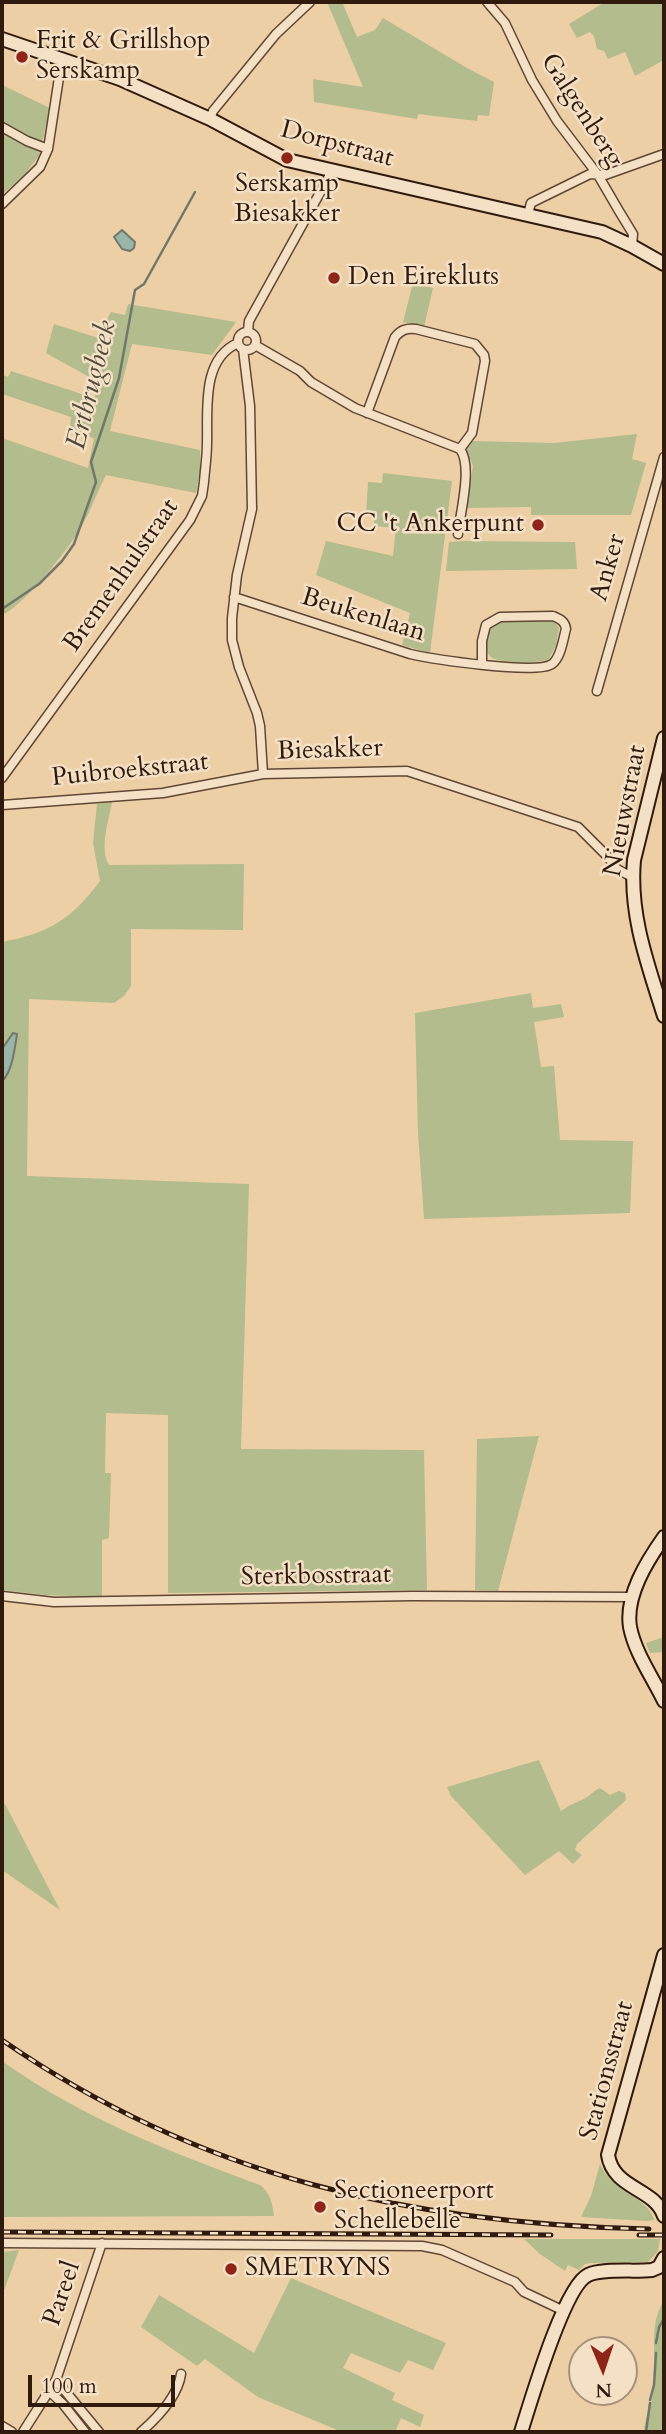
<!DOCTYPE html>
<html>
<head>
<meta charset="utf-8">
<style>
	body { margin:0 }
	#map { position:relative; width:666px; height:2434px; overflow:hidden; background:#edcfa6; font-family:Cardo,serif }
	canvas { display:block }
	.frame { position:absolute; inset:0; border:4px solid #301a0e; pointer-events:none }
	.north { position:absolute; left:568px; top:2336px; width:70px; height:70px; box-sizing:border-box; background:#f3e0c5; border:2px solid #a5917c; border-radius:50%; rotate:178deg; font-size:19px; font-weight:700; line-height:28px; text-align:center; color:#301a0e }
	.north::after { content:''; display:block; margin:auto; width:24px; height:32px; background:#8f2418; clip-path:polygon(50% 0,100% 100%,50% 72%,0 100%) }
	.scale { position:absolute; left:28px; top:2375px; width:147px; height:32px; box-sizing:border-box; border:4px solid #301a0e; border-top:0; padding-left:9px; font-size:21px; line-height:24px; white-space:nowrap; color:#301a0e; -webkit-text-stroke:5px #f3e0c5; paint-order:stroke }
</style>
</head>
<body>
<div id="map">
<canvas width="666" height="2434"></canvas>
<div class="frame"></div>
<div class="north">N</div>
<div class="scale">100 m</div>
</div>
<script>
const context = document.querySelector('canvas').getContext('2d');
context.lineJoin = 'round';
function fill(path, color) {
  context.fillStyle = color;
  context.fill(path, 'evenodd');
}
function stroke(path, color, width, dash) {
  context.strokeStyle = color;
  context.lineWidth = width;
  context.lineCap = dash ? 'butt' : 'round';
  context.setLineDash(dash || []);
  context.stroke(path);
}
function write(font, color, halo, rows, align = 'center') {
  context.font = font + ' Cardo,serif';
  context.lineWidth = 5;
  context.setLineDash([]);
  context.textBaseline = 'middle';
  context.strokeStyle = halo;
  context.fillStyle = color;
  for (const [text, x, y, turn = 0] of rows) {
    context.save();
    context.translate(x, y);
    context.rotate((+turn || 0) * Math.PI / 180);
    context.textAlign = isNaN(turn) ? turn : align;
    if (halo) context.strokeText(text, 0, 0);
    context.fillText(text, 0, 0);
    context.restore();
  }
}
fill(new Path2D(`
	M327,2H342L357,37L375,30L383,18L467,68L494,82L489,116L478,115L477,121L418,114L417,119L314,102L313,79L363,87Z
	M605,2H664V60L635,76L625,52L608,59L604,51L597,49L594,36L590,32L577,38L569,24Z
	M2,85L50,108L39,156L24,175L2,195Z
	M413,283L433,288L424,327L403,322Z
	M128,304L236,322L212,355L132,344L110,431L200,450V471L196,493L106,475C96,494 89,516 77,534C63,555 23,606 2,615V438L88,468L94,438L81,434L70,427L71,417L2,394V374L8,377L11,371L94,398L100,383L46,353L54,324L108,341L113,326L105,323L111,312L125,315Z
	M637,434L632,459L646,463L631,515H531V507L467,508L473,466L466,449L471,441L554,443Z
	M383,473L452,481L430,653L402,645L410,613L316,575L326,541L393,556L396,528L374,526V516H366L368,482L382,483Z
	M462,541L575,542L577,569L446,571L449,542Z
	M501,620L554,621L559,628L556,645L549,659C539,664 506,663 495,659C482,655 484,633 492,625C493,624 500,620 501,620Z
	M112,802C109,820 99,848 109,865L244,864L243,930L131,929V986L124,996L114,1003L29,999L27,1176L249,1184L241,1449L424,1450L427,1590L168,1593V1415L106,1413L105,1473H111L109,1538L102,1540V1597L45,1595L2,1590V942C49,933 71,920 100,881L93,843L97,804Z
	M531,993L533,1008L561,1004L564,1017L534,1022L541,1067L554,1066L560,1140L633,1141L630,1213L424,1219L418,1132L415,1013Z
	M539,1436L498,1591L475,1590L477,1439Z
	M664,1637V1652L650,1653L646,1643Z
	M539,1760L561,1811C569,1805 575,1803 584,1799C590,1796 593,1791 600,1788L610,1795L619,1791L625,1793L626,1800L577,1844L575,1850L582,1855L573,1864L559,1851L525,1875L451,1796L447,1787Z
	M5,1804L60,1910L2,1870V1805Z
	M2,2061C80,2117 170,2152 260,2185C271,2194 272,2202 274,2216L2,2217Z
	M600,2164C603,2169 605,2174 609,2178C620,2189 652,2204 654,2220L647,2221L581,2217L591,2196Z
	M524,2239H660L658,2251L648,2262L590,2263L585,2264L579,2270L568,2265L565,2271L540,2254Z
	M19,2250L2,2296V2252Z
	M291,2278L446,2343L433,2370L408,2360L400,2373L351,2353L343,2368L395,2393L392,2400L424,2415L420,2427L401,2418L395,2432H342L258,2397L205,2359L197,2366L141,2327L159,2295L254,2353Z
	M664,2300V2432H644C644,2419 651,2407 653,2394C659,2363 646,2329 664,2300Z`), '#b2bc8c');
const water = new Path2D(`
	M122,230L135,242L134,248L130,251L122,249L114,237Z
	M13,1033L17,1034C15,1047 12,1073 2,1081V1049Z`);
fill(water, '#99b6a8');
stroke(water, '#6f786a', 2);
stroke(new Path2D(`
	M2,609L39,584L62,561L74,544L96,482L91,462L119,378L135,290L144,284L195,192
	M656,2343L659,2327L664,2319
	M650,2400L654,2385L656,2353
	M646,2432L650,2403`), '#6f786a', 2.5);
const street = new Path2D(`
	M487,2L505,23L532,80L557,121L598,175L619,211L633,234L632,246
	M210,119L213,111L276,34L310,2
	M2,127L27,141L48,149
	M2,204L40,167L48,149L62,58
	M528,214L531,203L590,174L605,175L664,154
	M248,331L249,321L332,171
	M238 341a9 9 0 1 1 18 0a9 9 0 1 1-18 0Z
	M255,345L300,371L311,382L355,408L460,449C473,466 460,513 458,534
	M243,349L250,406L252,509L237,575L232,618V640L239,667L257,713L260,726L263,774
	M367,413L395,337C401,330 406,328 416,329L475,344L484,355L485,361L472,433L460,449
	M234,597L410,654C432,659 537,675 552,664C561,658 563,639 566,629C565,621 560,619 553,616L500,617L486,625L482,641V664
	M597,691L664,457
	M2,778L190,520L202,496L204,482C205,469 207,456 207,443C208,410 201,359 238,343
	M2,805L163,793L263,774L407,771L578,827L608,857L617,869L632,877
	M2,1596L54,1602L412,1596L631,1597
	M2,2243L422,2246L442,2250L515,2282L524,2292L564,2311
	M56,2380L99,2432
	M50,2392L63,2404L85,2432
	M2,2426L12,2432
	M23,2432L56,2380L102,2243
	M141,2432C157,2418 178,2396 181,2374`);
const secondary = new Path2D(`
	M2,39L120,79L210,119L287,160L602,232L632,246L664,264
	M664,738L634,860C629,915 648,965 664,1016
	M664,1537C647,1561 625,1596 630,1627C635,1653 653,1678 664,1701
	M664,1955L608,2155C613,2189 655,2188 664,2216
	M521,2432C530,2404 564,2286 588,2275C603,2268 634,2272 652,2270L659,2267L664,2258`);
stroke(street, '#5f4734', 11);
stroke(secondary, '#301a0e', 16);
stroke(street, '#f3e0c5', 8);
stroke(secondary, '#f3e0c5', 12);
const rail = new Path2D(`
	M2,2040C200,2177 411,2224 649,2229
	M2,2232L551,2235
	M639,2235H664`);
stroke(rail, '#301a0e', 5);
stroke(rail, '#f3e0c5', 2.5, [8]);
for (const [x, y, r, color] of [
	[22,57,7,"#8f2418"],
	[287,158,7,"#8f2418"],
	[334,278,7,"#8f2418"],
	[538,525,7,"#8f2418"],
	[320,2207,7,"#8f2418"],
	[231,2269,7,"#8f2418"]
]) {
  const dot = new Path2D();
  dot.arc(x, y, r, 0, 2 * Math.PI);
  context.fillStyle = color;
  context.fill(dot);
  stroke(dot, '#f3e0c5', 2.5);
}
write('26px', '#301a0e', '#f3e0c5', [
	["Frit & Grillshop",36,42],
	["Serskamp",36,72],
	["Serskamp",287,185,"center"],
	["Biesakker",287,215,"center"],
	["Den Eirekluts",348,278],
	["CC 't Ankerpunt",524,525,"right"],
	["Sectioneerport",334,2192],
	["Schellebelle",334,2222],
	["SMETRYNS",245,2269]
], 'left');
write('26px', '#301a0e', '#f3e0c5', [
	["Galgenberg",581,111,57],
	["Dorpstraat",337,145,15],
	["Anker",609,568,-74],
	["Bremenhulstraat",122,576,-55],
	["Beukenlaan",363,616,17],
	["Biesakker",330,751,-2],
	["Puibroekstraat",130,771,-6],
	["Nieuwstraat",626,811,-79],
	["Sterkbosstraat",316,1577,-1],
	["Stationsstraat",608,2071,-75],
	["Pareel",63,2294,-71]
]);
write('italic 28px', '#50493c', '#f3e0c5', [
	["Ertbrugbeek",93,385,-76]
]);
</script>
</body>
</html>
